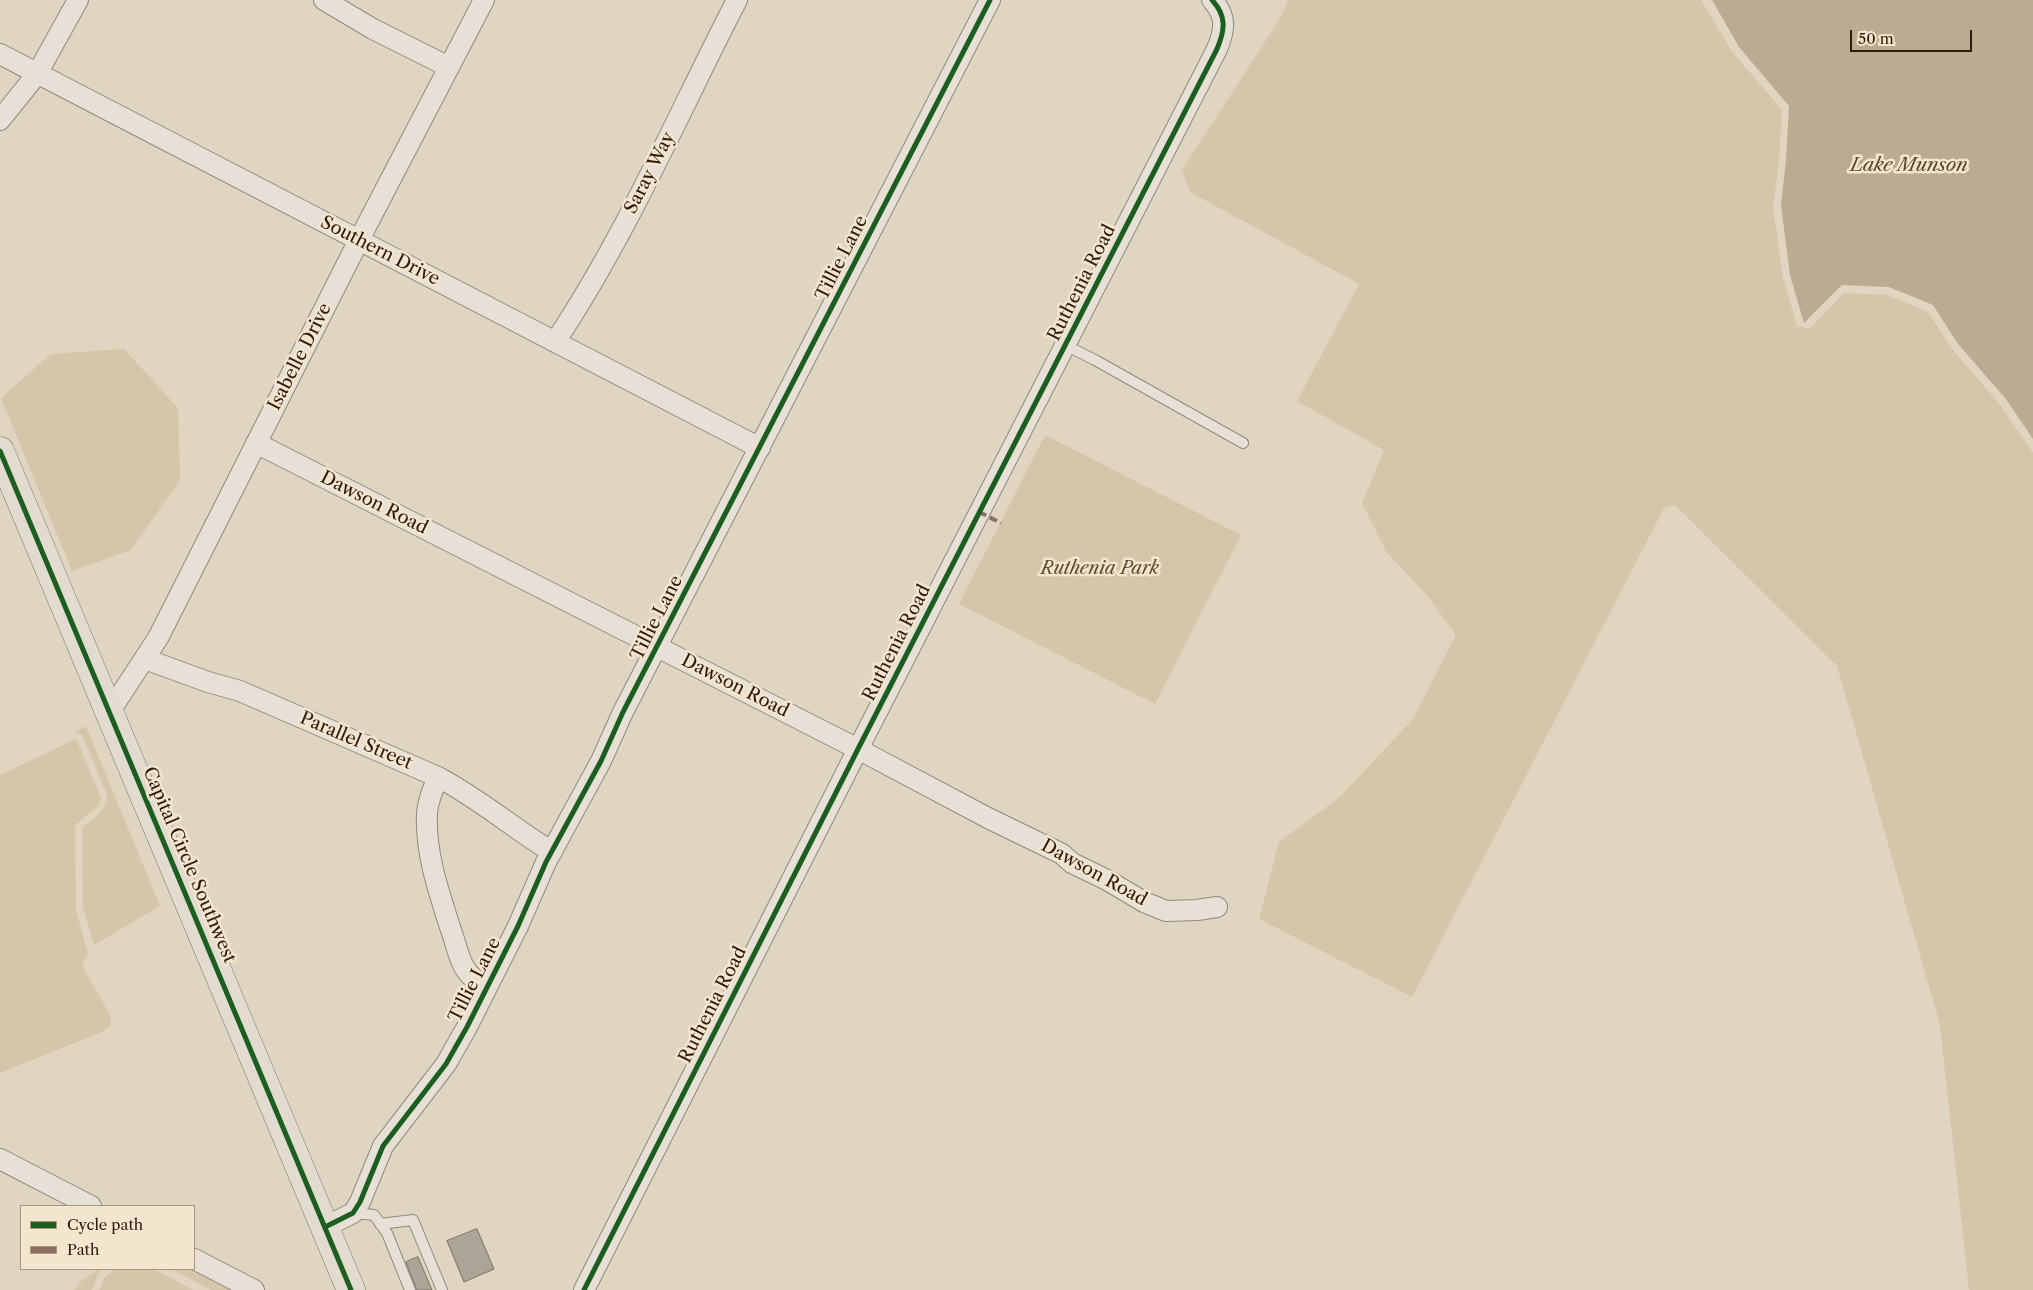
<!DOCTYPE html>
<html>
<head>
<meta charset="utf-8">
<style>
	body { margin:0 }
	#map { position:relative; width:2033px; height:1290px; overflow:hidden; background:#dfd5c1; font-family:"Libre Caslon Text",serif }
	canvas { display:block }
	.legend { position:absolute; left:20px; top:1205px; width:175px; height:65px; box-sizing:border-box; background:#f3e6ce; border:1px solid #a59581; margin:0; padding:6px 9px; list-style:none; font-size:15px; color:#301c0e }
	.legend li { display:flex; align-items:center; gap:10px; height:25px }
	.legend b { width:25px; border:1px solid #a59581 }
	.scale { position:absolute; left:1850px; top:30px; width:122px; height:22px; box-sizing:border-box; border:2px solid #301c0e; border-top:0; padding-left:6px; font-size:15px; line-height:18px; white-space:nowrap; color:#301c0e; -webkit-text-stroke:4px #f3e6ce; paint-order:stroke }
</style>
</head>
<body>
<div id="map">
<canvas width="2033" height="1290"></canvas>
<ul class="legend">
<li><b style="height:6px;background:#1b5e20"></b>Cycle path</li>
<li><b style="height:6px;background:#8d6e63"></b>Path</li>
</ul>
<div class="scale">50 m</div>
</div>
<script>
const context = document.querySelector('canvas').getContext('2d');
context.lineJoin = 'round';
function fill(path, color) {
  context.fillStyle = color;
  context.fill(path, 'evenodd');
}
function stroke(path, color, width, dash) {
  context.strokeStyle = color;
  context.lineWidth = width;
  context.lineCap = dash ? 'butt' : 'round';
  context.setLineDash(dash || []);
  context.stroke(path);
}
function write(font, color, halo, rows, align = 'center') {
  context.font = font + ' "Libre Caslon Text",serif';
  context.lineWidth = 5;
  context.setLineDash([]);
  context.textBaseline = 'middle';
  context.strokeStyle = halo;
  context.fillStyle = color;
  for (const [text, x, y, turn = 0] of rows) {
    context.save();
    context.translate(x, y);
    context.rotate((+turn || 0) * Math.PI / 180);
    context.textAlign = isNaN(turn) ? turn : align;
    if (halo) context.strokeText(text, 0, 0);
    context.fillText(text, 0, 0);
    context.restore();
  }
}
fill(new Path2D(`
	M1288,0H1701L1733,53L1782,110L1779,160L1773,208L1783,277L1797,326L1809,329L1844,293L1887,295L1928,312L1953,350L2000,405L2033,453V1290H1969L1940,1025L1837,666L1675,505L1664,508L1412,997L1259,919L1279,842L1340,797L1413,719L1456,635L1426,594L1387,553L1362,503L1384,450L1297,401L1359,284L1190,192L1182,170L1281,17Z
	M124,349L178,408L180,480L131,550L72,571L1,398L51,354Z
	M1045,435L1241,535L1155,704L959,604Z
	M86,726L160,906L94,945L83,908L82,828C94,818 107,811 107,794L82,735L75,732Z
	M76,739L101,798L98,806L75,825L76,910L88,954L82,965L110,1015L111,1025L102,1032L0,1073V775Z
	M99,1269H103L98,1274L92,1290H75L80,1282Z
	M115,1269H154L193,1290H99L105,1277Z
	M171,1269H192L233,1290H211Z`), '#d5c6aa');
fill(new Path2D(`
	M1712,0H2033V439L2006,399L1958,344L1933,305L1889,287L1842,285L1804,323L1790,275L1781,205L1786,160L1789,106L1739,47Z`), '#bbab91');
const building = new Path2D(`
	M477,1229L494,1269L464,1282L447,1241Z
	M418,1257L432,1290H417L406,1262Z`);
fill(building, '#aca496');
stroke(building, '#797065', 1);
const service = new Path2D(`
	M1065,345L1095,360L1243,443
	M353,1213L374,1215L387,1233L410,1290
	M380,1224L413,1220L442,1290`);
const minor = new Path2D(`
	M324,0L373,29L449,67
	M0,54L760,448
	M0,120L37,74L78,0
	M555,342C627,234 678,114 737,0
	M256,443L858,749L988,818L1062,854L1072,863L1107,880L1144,902L1166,911L1197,910L1217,907
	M145,659L208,682L240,691L438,777C478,798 513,828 552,852
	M110,711L158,638L359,240L484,0
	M438,777C433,789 428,800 427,813C425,853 439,893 451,930C456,943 458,959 466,970C471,978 479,982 486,988
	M0,1159L91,1206
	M325,1227L353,1213L360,1202L383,1146L446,1064L467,1027L518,926L546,862L601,761L623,712L990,0
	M194,1259L254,1290
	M584,1290L858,749L1217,49C1225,30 1227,16 1212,0`);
const primary = new Path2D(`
	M0,451L351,1290`);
stroke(service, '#91897d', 12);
stroke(minor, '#91897d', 22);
stroke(primary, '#797065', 29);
stroke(service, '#e6e0d6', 10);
stroke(minor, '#e6e0d6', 20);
stroke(primary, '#e2dbcf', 28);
stroke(new Path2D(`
	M979,512L1001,523`), '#8d6e63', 4, [8, 4]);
stroke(new Path2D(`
	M0,451L351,1290
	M325,1227L353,1213L360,1202L383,1146L446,1064L467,1027L518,926L546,862L601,761L623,712L990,0
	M584,1290L858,749L1217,49C1225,30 1227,16 1212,0`), '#1b5e20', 5);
write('18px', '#301c0e', '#f3e6ce', [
	["Saray Way",650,173,-63],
	["Southern Drive",380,251,27],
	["Tillie Lane",842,258,-63],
	["Ruthenia Road",1082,283,-63],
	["Isabelle Drive",300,357,-63],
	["Dawson Road",374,503,27],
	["Tillie Lane",657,618,-63],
	["Ruthenia Road",897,643,-63],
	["Dawson Road",735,686,27],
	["Parallel Street",356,741,23],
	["Capital Circle Southwest",189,865,67],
	["Dawson Road",1094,873,29],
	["Tillie Lane",475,980,-63],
	["Ruthenia Road",713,1005,-63]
]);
write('italic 18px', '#5f4b37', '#f3e6ce', [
	["Ruthenia Park",1100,569]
]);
write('italic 19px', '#5b4834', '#f3e6ce', [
	["Lake Munson",1909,166]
]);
</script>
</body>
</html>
